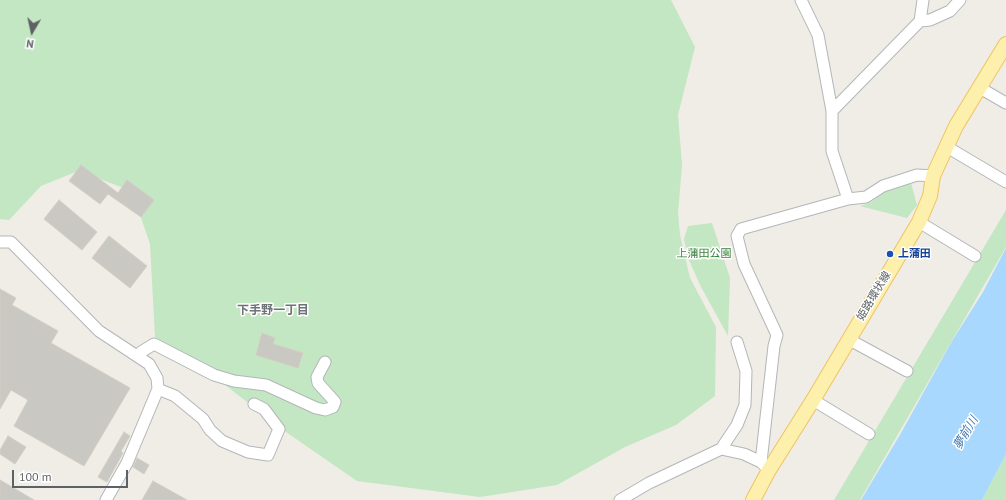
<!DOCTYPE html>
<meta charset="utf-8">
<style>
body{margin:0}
#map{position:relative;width:1006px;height:500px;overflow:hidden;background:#efede5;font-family:"PT Sans",sans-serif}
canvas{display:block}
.north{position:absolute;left:12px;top:12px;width:40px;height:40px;-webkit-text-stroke:3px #fff;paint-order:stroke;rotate:189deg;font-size:11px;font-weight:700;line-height:16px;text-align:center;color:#5d6165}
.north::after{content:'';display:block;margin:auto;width:14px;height:18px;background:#5d6165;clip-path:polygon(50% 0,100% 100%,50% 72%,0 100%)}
.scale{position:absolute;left:12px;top:470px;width:116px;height:18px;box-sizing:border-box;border:2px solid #5d6165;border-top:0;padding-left:5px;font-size:12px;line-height:14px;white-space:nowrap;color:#5d6165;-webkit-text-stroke:3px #fff;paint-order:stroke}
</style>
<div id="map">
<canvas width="1006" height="500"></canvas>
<div class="north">N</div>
<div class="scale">100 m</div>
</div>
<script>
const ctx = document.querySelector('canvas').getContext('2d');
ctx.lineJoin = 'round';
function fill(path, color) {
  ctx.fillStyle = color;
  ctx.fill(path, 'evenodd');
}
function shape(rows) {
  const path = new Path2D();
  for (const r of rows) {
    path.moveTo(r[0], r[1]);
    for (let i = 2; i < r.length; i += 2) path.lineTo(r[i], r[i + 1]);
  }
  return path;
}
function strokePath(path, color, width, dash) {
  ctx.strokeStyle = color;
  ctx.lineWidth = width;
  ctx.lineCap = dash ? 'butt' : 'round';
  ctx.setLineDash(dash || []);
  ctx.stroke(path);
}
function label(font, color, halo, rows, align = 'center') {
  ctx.font = font + ' "PT Sans","Noto Sans JP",sans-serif';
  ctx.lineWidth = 3;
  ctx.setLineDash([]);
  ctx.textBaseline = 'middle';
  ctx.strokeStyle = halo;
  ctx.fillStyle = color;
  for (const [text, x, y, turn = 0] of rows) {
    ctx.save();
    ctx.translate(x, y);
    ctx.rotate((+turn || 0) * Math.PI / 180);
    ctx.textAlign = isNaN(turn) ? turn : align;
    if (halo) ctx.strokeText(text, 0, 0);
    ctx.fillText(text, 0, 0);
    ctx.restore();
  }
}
fill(shape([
 [0,0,671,0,695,47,678,115,682,165,678,213,680,235,690,278,716,327,715,396,676,425,625,447,557,485,480,497,357,481,283,430,220,381,200,362,155,337,150,244,132,191,78,171,41,186,9,220,0,219],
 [911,183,917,205,907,218,860,206,870,203,885,192],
 [1006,210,1006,247,860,500,834,500],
 [712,223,730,278,728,336,701,287,688,258,684,239,688,226],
 [1006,454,1006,500,982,500]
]), '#c3e6c3');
fill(shape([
 [1006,248,1006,454,982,500,861,500,901,433,952,341,983,292]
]), '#a8d8fd');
const building = shape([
 [81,165,118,193,127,180,154,200,141,217,108,194,100,204,69,181,81,165],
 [59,200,97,232,82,250,44,219,59,200],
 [109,236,147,266,130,288,92,258,109,236],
 [0,289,16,298,12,305,58,331,51,343,130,388,84,466,14,426,28,400,11,390,0,409,0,289],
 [262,333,275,338,273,344,303,353,298,368,256,355,262,333],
 [124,432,130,436,121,451,123,453,107,482,98,477,124,432],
 [8,436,26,447,15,464,0,454,0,450,8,436],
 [137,458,149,465,144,474,133,467,137,458],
 [0,480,34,500,0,500,0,480],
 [153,481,187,500,142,500,153,481]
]);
fill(building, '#cac8c2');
strokePath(building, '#d4cec4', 1);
const minor = shape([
 [801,0,818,35,832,111,832,151,848,199],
 [920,21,923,0],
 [980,88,1006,103],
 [832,111,920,21,930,20,950,11,960,0],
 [947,147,1006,182],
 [919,222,975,256],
 [0,242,11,242,99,331,149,364,157,378,158,389,127,463,106,500],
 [848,339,907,371],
 [138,356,141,352,154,344,214,375,234,381,266,385,316,408,325,410,333,407,335,402,318,383,317,377,325,362],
 [158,389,175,396,203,419,210,430,222,441,248,452,268,455,279,429,264,409,254,404],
 [813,400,869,434],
 [721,449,737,425,745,405,746,371,737,342],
 [761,462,774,346,777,335,744,264,737,236,741,229,848,199,866,197,883,186,917,175,933,176],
 [620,500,649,483,721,449,744,454,761,462,765,466]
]);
const major = shape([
 [753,500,769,470,813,400,919,222,930,196,933,176,956,126,1006,44]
]);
strokePath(minor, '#b3b6ba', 13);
strokePath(major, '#eec460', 16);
strokePath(minor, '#fff', 11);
strokePath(major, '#fdefac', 14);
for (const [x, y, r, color] of [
 [890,254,4,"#1a4fb4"]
]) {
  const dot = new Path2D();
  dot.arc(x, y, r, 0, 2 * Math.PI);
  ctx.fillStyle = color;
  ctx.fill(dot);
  strokePath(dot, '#fff', 1.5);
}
label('11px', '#37823a', '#fff', [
 ["上蒲田公園",704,254]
]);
label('bold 11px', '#164399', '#fff', [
 ["上蒲田",898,254]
], 'left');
label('11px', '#5d6165', '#fff', [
 ["姫路環状線",874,296,-59]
]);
label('bold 12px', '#6e7377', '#fff', [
 ["下手野一丁目",273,311]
]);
label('italic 12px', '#4479af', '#fff', [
 ["夢前川",966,433,-59]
]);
</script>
